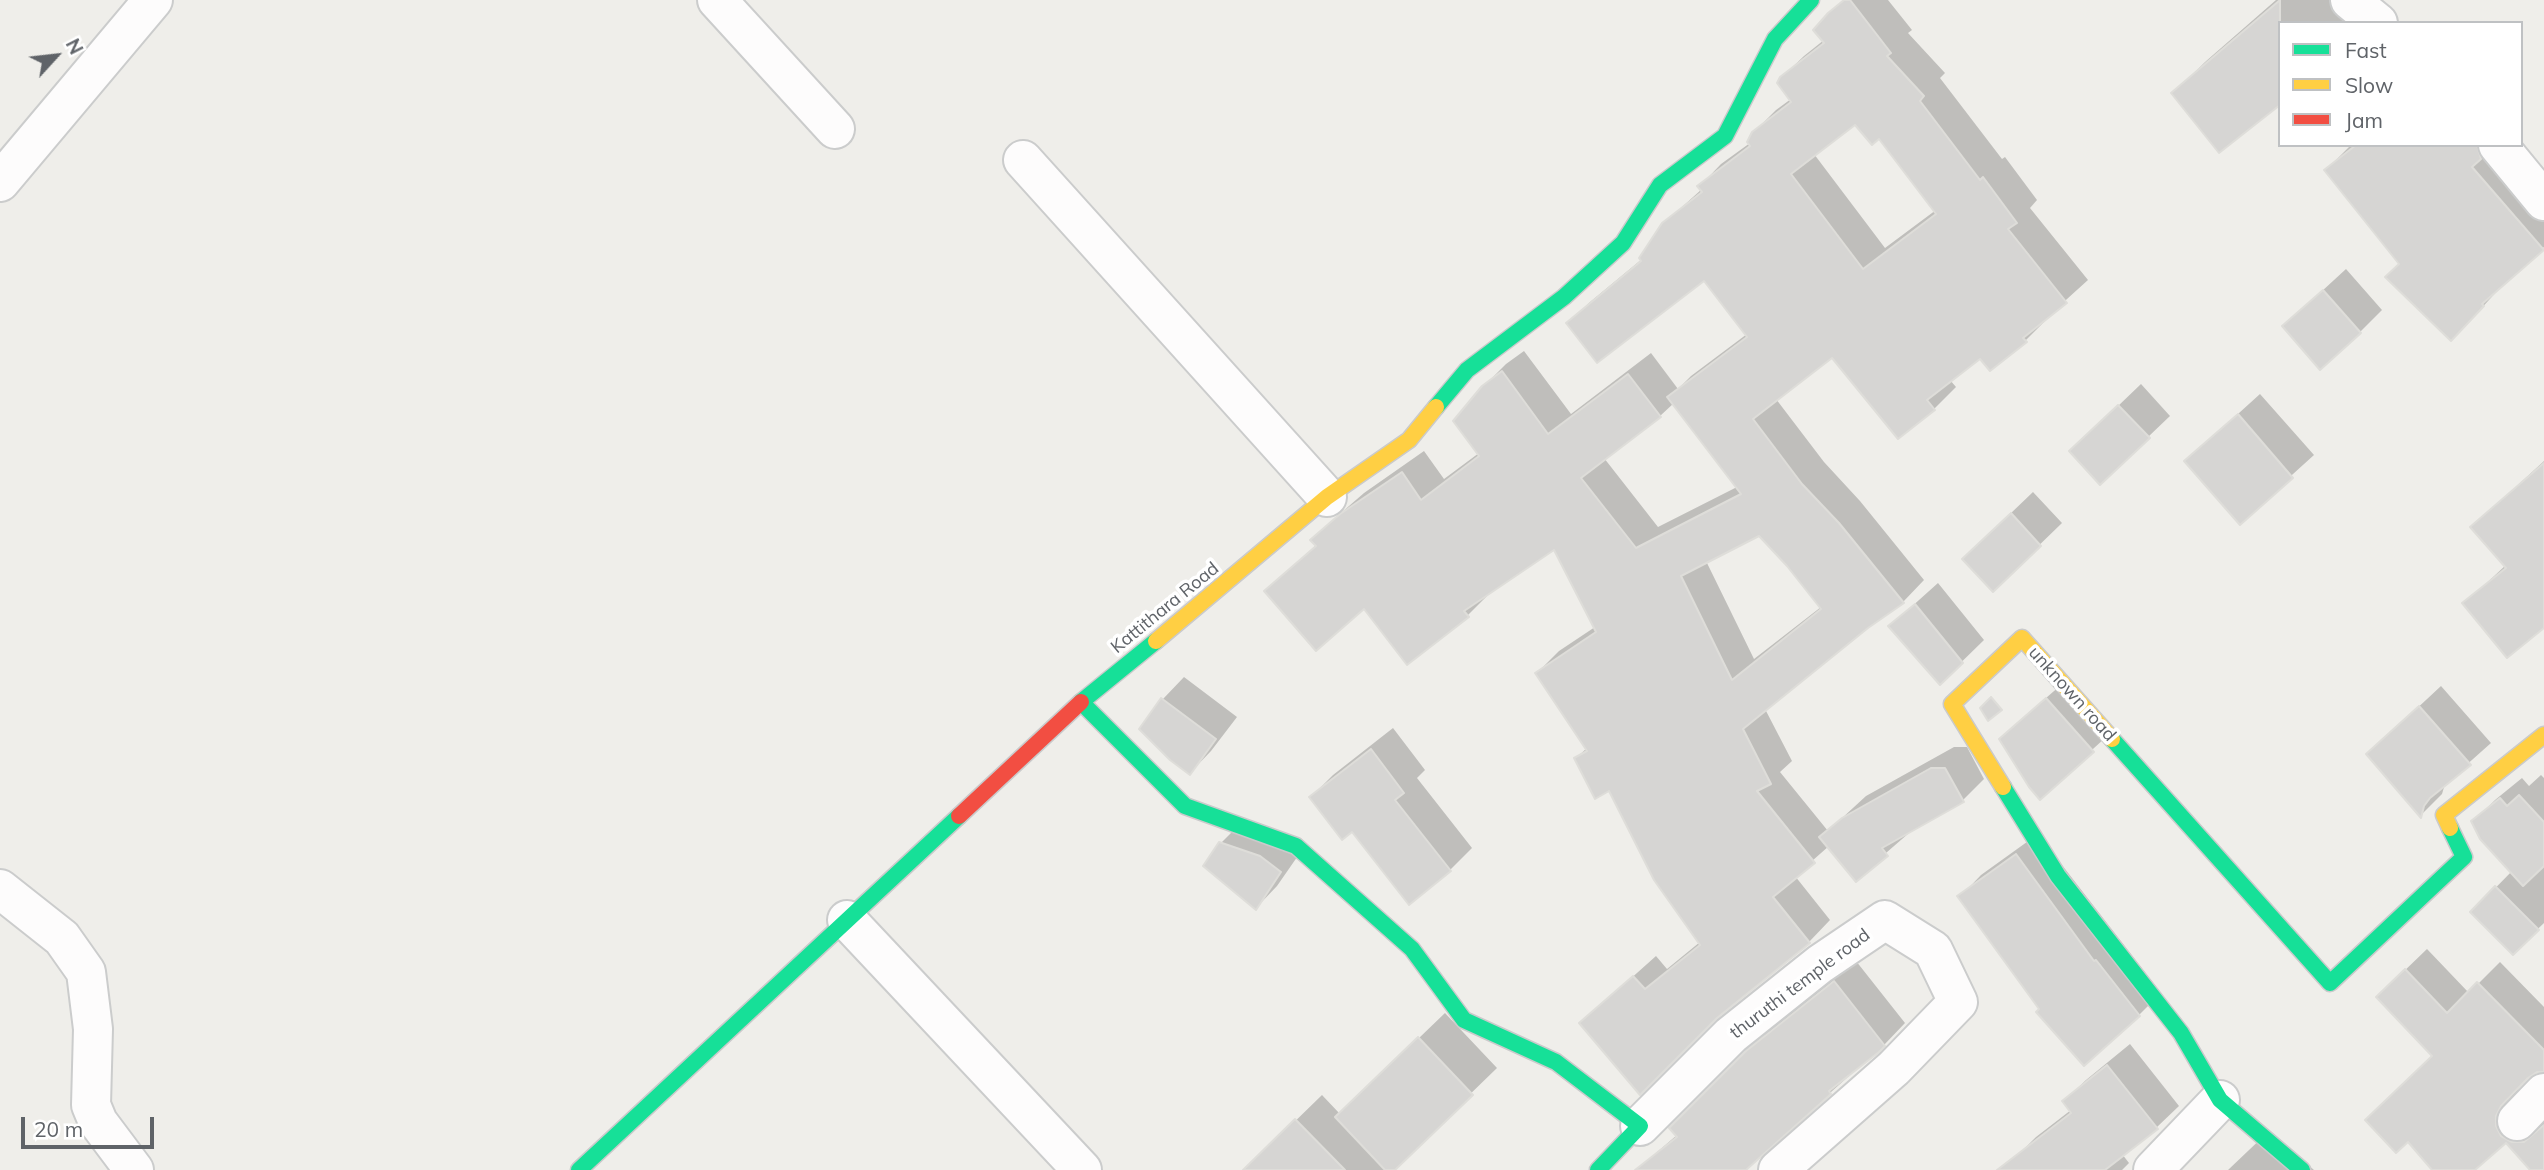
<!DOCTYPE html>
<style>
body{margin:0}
#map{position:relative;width:2544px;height:1170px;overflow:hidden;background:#efeeea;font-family:Mulish,sans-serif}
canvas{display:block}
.legend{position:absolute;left:2278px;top:21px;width:245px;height:126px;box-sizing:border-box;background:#fff;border:2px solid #bfc1c3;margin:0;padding:9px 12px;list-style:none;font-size:21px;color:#5f6368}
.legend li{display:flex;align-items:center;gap:14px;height:35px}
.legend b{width:35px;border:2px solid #bfc1c3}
.north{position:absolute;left:21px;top:21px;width:70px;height:70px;-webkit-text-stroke:5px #fff;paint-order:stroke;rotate:63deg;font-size:19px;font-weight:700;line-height:28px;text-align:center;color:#5f6368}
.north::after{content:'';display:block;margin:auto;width:24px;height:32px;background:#5f6368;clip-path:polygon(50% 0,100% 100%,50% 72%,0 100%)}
.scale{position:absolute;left:21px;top:1117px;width:133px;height:32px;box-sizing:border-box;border:4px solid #5f6368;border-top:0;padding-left:9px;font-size:21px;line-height:24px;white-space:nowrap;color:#5f6368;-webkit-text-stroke:5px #fff;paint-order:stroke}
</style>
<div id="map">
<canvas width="2544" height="1170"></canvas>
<ul class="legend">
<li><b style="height:9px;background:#16e098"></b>Fast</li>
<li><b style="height:9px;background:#ffcf43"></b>Slow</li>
<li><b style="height:9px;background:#f24e42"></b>Jam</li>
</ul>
<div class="north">N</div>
<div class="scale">20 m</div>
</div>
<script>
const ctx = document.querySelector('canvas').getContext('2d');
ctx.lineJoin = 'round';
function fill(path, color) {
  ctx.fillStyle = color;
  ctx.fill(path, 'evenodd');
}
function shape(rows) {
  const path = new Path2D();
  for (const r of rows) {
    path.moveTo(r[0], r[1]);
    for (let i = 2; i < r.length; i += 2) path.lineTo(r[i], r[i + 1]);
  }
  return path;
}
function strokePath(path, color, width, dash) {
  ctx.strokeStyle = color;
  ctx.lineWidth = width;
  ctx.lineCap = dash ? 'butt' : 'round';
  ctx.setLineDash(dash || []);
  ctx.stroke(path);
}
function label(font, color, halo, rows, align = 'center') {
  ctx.font = font + ' Mulish,sans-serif';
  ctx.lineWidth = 7;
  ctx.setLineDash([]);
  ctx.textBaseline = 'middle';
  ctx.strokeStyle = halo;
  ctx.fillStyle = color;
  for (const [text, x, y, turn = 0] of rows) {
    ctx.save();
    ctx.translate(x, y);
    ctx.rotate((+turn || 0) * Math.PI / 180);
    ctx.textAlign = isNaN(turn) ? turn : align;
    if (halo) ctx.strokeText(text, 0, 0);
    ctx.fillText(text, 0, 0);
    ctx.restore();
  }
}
fill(shape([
 [1844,0,1888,0,1912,30,1908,33,1945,73,1940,78,2002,159,2005,157,2037,200,2030,208,2088,280,2046,318,2047,319,2025,341,1980,356,1950,380,1956,387,1934,409,1898,437,1833,355,1776,399,1824,462,1860,501,1924,580,1903,602,1867,627,1765,709,1792,761,1780,772,1828,831,1866,796,1954,747,1967,747,1984,779,1963,800,1909,833,1856,879,1829,846,1795,876,1830,920,1809,942,1581,1023,1656,956,1667,969,1700,942,1610,789,1576,758,1587,748,1537,673,1559,651,1595,627,1554,547,1488,593,1489,594,1467,616,1365,606,1266,591,1316,545,1313,540,1334,519,1364,493,1424,451,1444,479,1479,453,1483,387,1506,364,1524,351,1571,414,1651,353,1678,389,1691,376,1747,334,1705,279,1568,323,1590,302,1642,259,1663,224,1702,189,1700,186,1721,164,1750,143,1753,133,1776,110,1791,99,1781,78,1804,56,1824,40,1829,14],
 [1855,123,1879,136,1936,210,1885,248,1814,154],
 [1674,403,1737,487,1658,527,1604,458,1660,416],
 [1759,534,1788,565,1821,607,1754,659,1707,563],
 [2276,0,2352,0,2371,23,2280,23,2174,93,2205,62],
 [2351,145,2503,145,2544,192,2544,247,2509,278,2478,312,2401,264,2326,170],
 [2346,269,2382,310,2360,332,2284,326],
 [2141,384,2170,416,2148,437,2093,430],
 [2260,394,2314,455,2240,522,2186,461],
 [2544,461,2544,626,2465,603,2506,565,2472,527],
 [2033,492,2062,523,1993,590,1986,537],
 [1938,583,1984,640,1940,683,1890,626],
 [1184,677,1237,717,1211,751,1190,773,1141,729,1163,699],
 [2069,678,2115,729,2040,797,2023,718],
 [2441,686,2491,743,2445,784,2442,794,2421,815,2368,754],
 [1393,728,1425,770,1417,778,1472,848,1450,870,1409,903,1353,830,1311,797,1333,775],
 [2541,775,2544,778,2544,923,2513,953,2472,912,2512,871,2473,822,2495,800,2522,778,2529,786],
 [1243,821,1302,850,1277,886,1256,908,1221,843],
 [2038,834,2161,993,2139,1015,2042,1009,1960,897,1981,875],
 [2427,949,2469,993,2500,962,2544,1007,2544,1070,2538,1070,2522,1082,2517,1092,2517,1106,2533,1121,2544,1121,2544,1170,2532,1170,2506,1141,2472,1170,2434,1170,2434,1056,2399,976],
 [1856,961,1905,1023,1884,1045,1743,1170,1636,1170,1677,1135,1671,1128,1770,1030],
 [1445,1013,1497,1068,1392,1170,1245,1170,1322,1095,1340,1114],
 [2130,1044,2179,1106,2157,1127,2122,1154,2129,1163,2122,1170,2018,1170,2014,1159,2036,1137,2071,1110,2064,1101,2086,1080],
 [2269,1131,2314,1170,2228,1170]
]), '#0003');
const building = shape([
 [1844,0,1850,0,1891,53,1887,56,1924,96,1920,101,1980,180,1983,177,2017,223,2008,229,2067,303,2023,338,2027,342,1990,371,1980,359,1927,400,1935,410,1898,439,1832,358,1753,419,1802,484,1839,523,1904,603,1868,628,1743,729,1771,784,1757,791,1815,863,1773,897,1810,943,1717,1018,1640,1095,1579,1023,1633,976,1645,989,1700,945,1654,880,1609,791,1595,799,1574,758,1587,751,1535,673,1596,632,1554,550,1464,611,1469,617,1407,665,1364,609,1316,651,1264,591,1316,546,1310,540,1340,514,1402,472,1421,500,1479,456,1453,421,1482,386,1502,371,1548,434,1628,374,1661,417,1581,478,1636,548,1741,494,1667,397,1747,337,1704,281,1597,363,1566,323,1641,261,1639,258,1662,223,1702,192,1697,186,1750,146,1747,142,1752,132,1791,102,1777,83,1780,77,1824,43,1813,30,1828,13,1844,0],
 [1855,125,1872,145,1879,139,1936,214,1863,269,1791,174,1855,125],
 [1759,536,1787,566,1821,609,1732,680,1681,576,1759,536],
 [2280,0,2280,105,2219,153,2171,93,2280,0],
 [2356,145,2477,145,2481,159,2472,167,2544,250,2482,304,2484,306,2451,341,2385,277,2399,264,2324,170,2356,145],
 [2323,290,2361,333,2320,370,2282,326,2323,290],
 [2118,405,2150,438,2100,485,2069,451,2118,405],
 [2238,414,2293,478,2240,525,2184,461,2238,414],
 [2544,463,2544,628,2507,658,2462,603,2506,568,2470,527,2544,463],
 [2011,513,2041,546,1993,592,1962,559,2011,513],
 [1915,604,1963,663,1940,685,1888,626,1915,604],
 [1991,697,2002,710,1988,721,1980,708,1991,697],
 [1161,698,1216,739,1190,775,1170,760,1139,729,1161,698],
 [2046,698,2094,752,2040,800,2029,787,1999,739,2046,698],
 [2419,706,2471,765,2430,798,2424,806,2421,818,2366,754,2419,706],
 [1371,749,1404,793,1395,800,1451,871,1409,905,1352,832,1342,840,1309,797,1371,749],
 [1931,768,1945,768,1964,802,1882,848,1888,856,1856,882,1819,837,1842,818,1931,768],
 [2519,795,2544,822,2544,866,2523,886,2480,839,2471,821,2500,798,2507,806,2519,795],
 [1219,842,1260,856,1281,872,1256,910,1203,866,1219,842],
 [2016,854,2094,961,2096,960,2140,1016,2084,1066,2036,1012,2039,1009,1957,896,2016,854],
 [2495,886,2539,930,2513,955,2470,912,2495,886],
 [2405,969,2447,1013,2477,982,2544,1050,2544,1072,2537,1072,2528,1078,2501,1106,2496,1116,2496,1126,2501,1136,2512,1142,2524,1142,2544,1125,2544,1170,2530,1170,2506,1143,2475,1170,2432,1170,2408,1142,2396,1153,2365,1120,2432,1056,2376,997,2405,969],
 [1834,981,1885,1046,1879,1052,1829,1091,1831,1094,1746,1170,1635,1170,1677,1137,1669,1128,1746,1051,1834,981],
 [1418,1037,1473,1095,1395,1170,1385,1170,1335,1117,1418,1037],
 [2107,1065,2158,1129,2105,1170,1997,1170,2071,1113,2062,1101,2107,1065],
 [1295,1119,1345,1170,1243,1170,1295,1119]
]);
fill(building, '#d6d5d3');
strokePath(building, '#deddd9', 2);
const street = shape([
 [717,0,835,129],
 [2350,0,2378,23],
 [2498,145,2544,201],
 [1023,160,1327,497],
 [0,182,153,0],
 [0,889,62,938,86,972,93,1029,91,1105,98,1122,134,1170],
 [847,920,1082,1170],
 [2517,1121,2544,1093],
 [1640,1126,1731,1035,1820,964,1885,920,1933,950,1958,1002,1894,1068,1778,1170],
 [2153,1170,2220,1100]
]);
const fast = shape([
 [1436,407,1467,370,1564,297,1623,243,1660,185,1725,136,1775,39,1811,0],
 [1156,641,1081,702,1185,806,1296,846,1412,949,1464,1020,1556,1062,1640,1126,1598,1170],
 [2112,739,2330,983,2464,857,2450,828],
 [2003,787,2058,876,2181,1033,2220,1100,2302,1170],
 [579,1170,959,816]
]);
const slow = shape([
 [1156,641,1327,497,1409,440,1436,407],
 [2003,787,1952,704,2022,638,2112,739],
 [2450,828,2444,815,2544,735]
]);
const jam = shape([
 [959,816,1081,702]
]);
strokePath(street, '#cbcccc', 42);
strokePath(fast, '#cacacb', 19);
strokePath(slow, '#cacacb', 19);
strokePath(jam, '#cacacb', 19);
strokePath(street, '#fdfcfc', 38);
strokePath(fast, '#16e098', 16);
strokePath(slow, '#ffcf43', 16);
strokePath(jam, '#f24e42', 16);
label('18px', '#5f6368', '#fff', [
 ["Kattithara Road",1165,608,-39],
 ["unknown road",2072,694,48],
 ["thuruthi temple road",1800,984,-37]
]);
</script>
